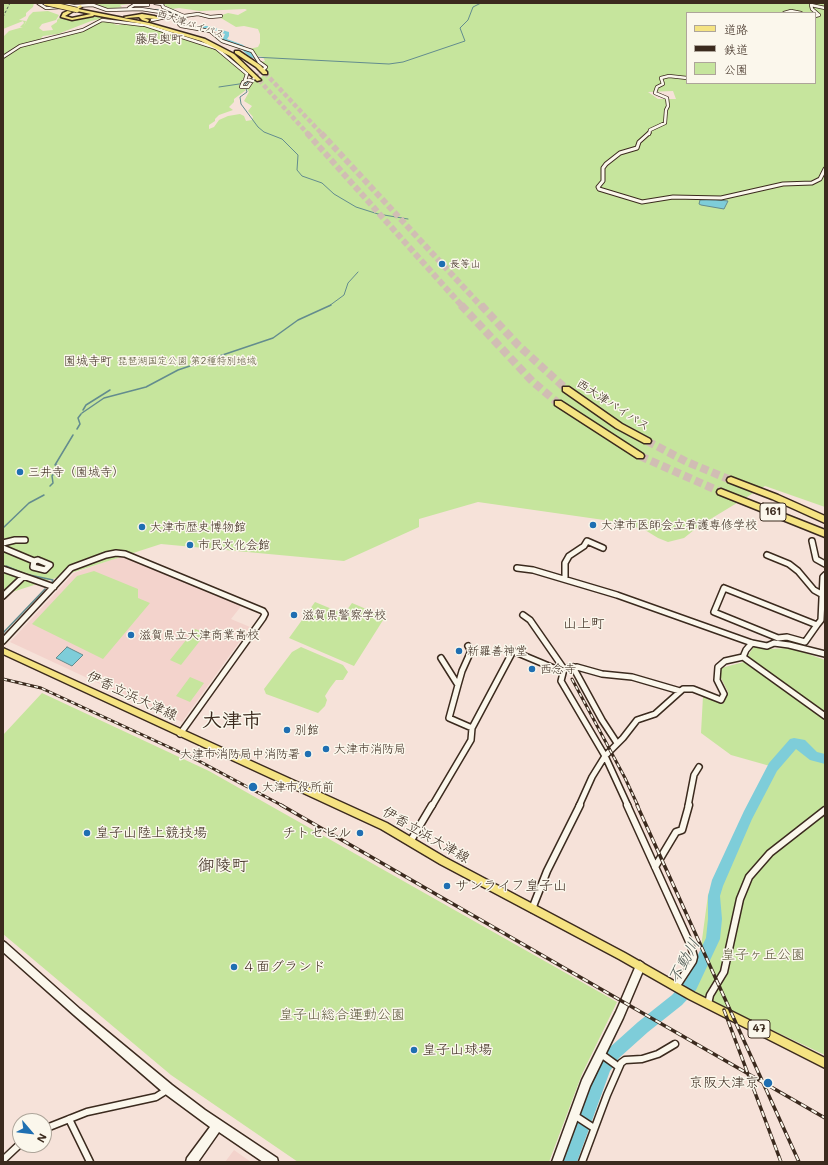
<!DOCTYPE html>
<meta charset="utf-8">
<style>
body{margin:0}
#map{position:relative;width:828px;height:1165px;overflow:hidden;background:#f6e2d9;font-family:Mali,"Klee One",sans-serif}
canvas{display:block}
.frame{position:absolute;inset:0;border:4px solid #3b2a1e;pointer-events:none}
.legend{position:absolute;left:686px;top:12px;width:130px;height:72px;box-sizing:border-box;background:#fbf7ec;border:1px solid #aea59a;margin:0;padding:5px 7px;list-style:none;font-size:12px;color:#3b2a1e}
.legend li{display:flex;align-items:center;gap:8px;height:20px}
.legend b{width:20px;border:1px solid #aea59a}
.north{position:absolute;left:12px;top:1113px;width:40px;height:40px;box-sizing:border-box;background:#fbf7ec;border:1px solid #aea59a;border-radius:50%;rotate:118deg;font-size:11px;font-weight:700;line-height:16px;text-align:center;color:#3b2a1e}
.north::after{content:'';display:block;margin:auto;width:14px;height:18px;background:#1f6fb2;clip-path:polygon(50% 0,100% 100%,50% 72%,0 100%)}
</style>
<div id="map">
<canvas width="828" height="1165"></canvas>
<div class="frame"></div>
<ul class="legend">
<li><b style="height:5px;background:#f5e382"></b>道路</li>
<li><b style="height:5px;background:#3b2a1e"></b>鉄道</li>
<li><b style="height:11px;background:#c6e59d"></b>公園</li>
</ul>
<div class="north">N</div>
</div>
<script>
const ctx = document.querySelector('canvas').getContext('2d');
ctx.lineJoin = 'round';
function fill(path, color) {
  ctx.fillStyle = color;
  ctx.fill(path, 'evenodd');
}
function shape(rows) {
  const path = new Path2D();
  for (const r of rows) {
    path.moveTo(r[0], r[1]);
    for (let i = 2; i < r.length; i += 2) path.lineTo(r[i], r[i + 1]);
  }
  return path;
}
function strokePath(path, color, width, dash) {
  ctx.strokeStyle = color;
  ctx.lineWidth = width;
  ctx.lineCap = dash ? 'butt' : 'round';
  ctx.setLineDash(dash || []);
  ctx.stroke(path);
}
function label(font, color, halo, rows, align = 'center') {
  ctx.font = font + ' Mali,"Klee One",sans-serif';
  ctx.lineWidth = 3;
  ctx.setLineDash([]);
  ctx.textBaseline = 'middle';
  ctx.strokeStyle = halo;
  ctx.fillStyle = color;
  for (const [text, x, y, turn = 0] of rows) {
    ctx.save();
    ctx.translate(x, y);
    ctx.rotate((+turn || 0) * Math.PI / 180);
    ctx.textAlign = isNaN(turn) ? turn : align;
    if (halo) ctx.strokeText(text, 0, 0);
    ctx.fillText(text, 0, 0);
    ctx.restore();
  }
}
fill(shape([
 [122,556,242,605,231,619,250,627,182,722,10,642,74,573],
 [234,1150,251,1162,225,1162]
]), '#f3d3cc');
fill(shape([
 [3,3,34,3,33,7,26,13,26,16,19,20,26,21,24,26,29,16,33,12,48,11,59,15,56,20,42,24,39,28,43,31,53,30,51,26,57,22,57,20,60,17,71,21,91,16,105,18,91,21,58,34,43,36,41,38,43,40,66,33,80,30,99,21,113,20,114,24,117,25,133,23,146,26,215,48,246,74,239,86,246,90,234,99,234,102,229,107,233,110,219,115,215,119,215,121,209,125,209,129,214,127,219,120,228,116,240,114,244,116,246,121,252,120,253,117,248,111,252,106,244,101,249,92,246,88,251,82,259,79,266,73,264,70,267,66,261,62,265,61,263,57,250,54,251,51,249,49,258,47,260,43,260,34,258,29,244,26,236,27,221,18,222,15,228,13,238,15,247,10,245,9,200,11,179,8,172,9,160,3,825,3,825,507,765,486,699,526,684,538,668,542,658,538,645,530,618,522,478,502,419,519,419,527,344,561,161,544,3,595,3,37,9,31,23,27,20,27,24,23,23,21,3,29],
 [687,13,815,13,815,83,687,83],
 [673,91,676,99,658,99,648,92],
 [61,3,139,3,120,5,122,7,108,9,97,5,72,5],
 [94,571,138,589,138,598,150,603,103,659,32,624,77,576],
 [315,602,344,614,352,603,385,617,354,666,289,638],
 [195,629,206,633,181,665,170,660],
 [754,646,769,649,791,648,825,660,825,1055,683,988,699,962,708,895,770,766,731,755,701,733,703,696,723,704,728,692,721,678,721,668,744,662],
 [301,647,343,665,348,672,343,680,336,680,330,688,325,696,327,700,325,706,318,713,266,694,264,689,292,652],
 [190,677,204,683,190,702,176,696],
 [42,693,209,771,617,1002,582,1074,549,1162,298,1162,171,1075,3,934,3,735]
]), '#c6e59d');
const water = shape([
 [713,199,719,200,728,201,724,209,701,205,699,204,700,200,713,199],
 [67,647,83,655,72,666,56,658,67,647]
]);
fill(water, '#7ecdd9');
strokePath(water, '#638c8e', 1);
strokePath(shape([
 [253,57,389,64,403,62,465,41,460,28,468,20,473,7,481,3],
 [253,57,259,63],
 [250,80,245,85,247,92,240,97,241,104,258,127,264,132,282,139,298,155,297,170,302,176,322,183,334,194,356,207,378,214,408,219],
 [219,87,246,83],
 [329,306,344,295,348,283,358,272]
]), '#638c8e', 1);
strokePath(shape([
 [83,410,86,405,110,390],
 [82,413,104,398,146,387,178,370,273,338,298,320,331,305],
 [77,429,80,424,78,418,81,414],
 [57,465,55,465,73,435],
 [50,486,53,483,52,476,59,467],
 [3,528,29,503,44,495],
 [6,566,25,574,53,580,52,582],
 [3,633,45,589]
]), '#638c8e', 1.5);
fill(shape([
 [143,8,164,10,180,15,184,21,190,26,208,26,229,32,229,36,227,39,243,45,256,57,251,58,239,47,222,40,225,34,208,28,187,28,180,23,177,17,163,12,141,10,143,8],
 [794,738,805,740,817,752,825,754,825,764,810,760,796,749,777,771,752,819,723,886,720,896,722,919,720,939,696,990,682,1005,648,1032,619,1058,610,1071,577,1162,561,1162,599,1062,609,1048,638,1022,672,995,686,980,706,938,708,919,708,896,712,880,744,811,769,763,790,739,794,738]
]), '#7ecdd9');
strokePath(shape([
 [3,17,10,3]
]), '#4f5b56', 1, [2.5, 2]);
strokePath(shape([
 [254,78,264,69]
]), '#d1bdb4', 2.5, [2.5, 1]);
strokePath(shape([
 [265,73,322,134],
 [259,80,308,134]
]), '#d1bdb4', 4.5, [4.5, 2.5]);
strokePath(shape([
 [307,133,462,306],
 [321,133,481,306]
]), '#d1bdb4', 6, [6, 3]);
strokePath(shape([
 [461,305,532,381,558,403],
 [481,305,518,345,566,389],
 [647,441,687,462,731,480],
 [640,456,721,492]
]), '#d1bdb4', 8, [8, 4]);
const streetFar3 = shape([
 [38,3,46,8,61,7],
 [56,3,74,6,93,5,107,10,141,9,167,13,180,19,179,24,181,26,210,31,222,41,252,51,259,62,266,67,264,69],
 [155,3,162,4,163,7,184,16],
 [129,8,134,5,148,5],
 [784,13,791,11,801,13],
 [815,16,819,15,812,9,811,5,825,8],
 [177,17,198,14,210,17,221,16],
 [152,20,174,15],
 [142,24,216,48,247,74,245,80],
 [3,57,20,46,83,30,102,20,143,25],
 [247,80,243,82,241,87,248,87,254,78],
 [649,134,650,130,665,123,666,110,668,106,667,98,655,93,657,87,663,84,661,78,669,76,687,78]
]);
const streetFar2 = shape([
 [649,133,639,142,637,148,620,153,606,164,603,168,603,181,598,187,599,189,642,202,673,197,721,198,783,184,812,183,820,179,825,169]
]);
const streetFar1 = shape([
 [812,541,816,559,825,564],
 [3,543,15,540,25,540],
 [3,548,34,561],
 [767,555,789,564,798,571,814,590,823,595],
 [38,560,50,565,45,570,33,567,34,561,38,560],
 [517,568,533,570,617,595,752,643,767,646,774,643,789,645,825,654],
 [3,569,54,587],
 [565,579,565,563,569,556,584,546,587,541,603,548],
 [724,588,817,625,805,642,787,637,778,638,714,612,724,588],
 [3,596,23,577],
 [523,615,530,620,564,669,561,681,605,756,628,806],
 [817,625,821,620,823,577,825,575],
 [3,641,71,568,106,555,116,553,125,554,263,611,265,614,263,618,180,734],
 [743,657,825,716],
 [743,657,746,650,752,643],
 [441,658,458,685,449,718,472,728],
 [573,667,602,720,617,743],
 [458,685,462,671,471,651,468,646],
 [432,806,471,740,472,728,513,651,556,669,577,667,602,674,632,677,680,691],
 [579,806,592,777,605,756,623,738,637,720,655,714,683,689,693,689,721,700,724,694,717,680,718,667,725,661,743,657],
 [688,806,694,775,699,767]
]);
const street = shape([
 [627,805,691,946,694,957,693,961,676,987],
 [410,842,432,805],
 [655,867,676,832,682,830,689,805],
 [532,909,547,871,580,805],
 [708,1004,710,995,724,972,740,899,749,877,770,853,825,810],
 [601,1054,619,1067],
 [574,1115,594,1128],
 [69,1119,90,1162],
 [44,1129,87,1112,156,1097,167,1090],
 [3,1160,20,1144],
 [582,1162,607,1095,621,1063,625,1060,642,1059,658,1054,675,1044]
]);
const secondary = shape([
 [3,941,6,943,80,1009,172,1085,205,1110,277,1158,278,1162,263,1162,219,1132,198,1162,186,1162,187,1158,210,1127,164,1093,74,1015,3,952,3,941],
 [640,961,643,963,645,966,623,1018,590,1086,562,1162,552,1162,582,1080,616,1012,637,963,640,961]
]);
const primary = shape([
 [3,648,387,823,446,858,625,953,695,993,825,1058,825,1068,689,999,619,959,440,864,381,829,3,654,3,648]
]);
const highway = shape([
 [81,5,82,7,78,9,149,23,205,39,234,54,261,80,257,81,230,56,201,41,148,25,94,15,93,16,72,20,61,17,63,13,81,5],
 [75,10,77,11,91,14,72,18,65,16,75,10],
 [142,14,154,16,160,18,158,19,144,18,149,20,148,22,142,20,139,17,126,18,124,17,142,14],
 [235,51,239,51,260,65,267,72,267,74,263,74,256,67,235,53,235,51],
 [563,387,569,387,622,424,650,439,651,441,650,443,644,443,616,428,563,391,563,387],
 [555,401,561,401,643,454,644,456,643,458,637,458,555,405,555,401],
 [731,477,778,495,825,516,825,523,772,499,728,482,727,480,728,478,731,477],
 [721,489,825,530,825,537,718,494,717,492,718,490,721,489]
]);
strokePath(streetFar3, '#3b2a1e', 4);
strokePath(streetFar2, '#3b2a1e', 5);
strokePath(streetFar1, '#3b2a1e', 8);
strokePath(street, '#3b2a1e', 9);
strokePath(secondary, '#3b2a1e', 3);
strokePath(primary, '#3b2a1e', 3);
strokePath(highway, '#3b2a1e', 3);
strokePath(streetFar3, '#fbf7ec', 2.5);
strokePath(streetFar2, '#fbf7ec', 3);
strokePath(streetFar1, '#fbf7ec', 5);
strokePath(street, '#fbf7ec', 6);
fill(secondary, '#fbf7ec');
fill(primary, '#f5e382');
fill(highway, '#f5e382');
const railFar1 = shape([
 [3,679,41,688,199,761,283,806],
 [572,679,625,778,638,806]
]);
const rail = shape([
 [281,805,825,1118],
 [637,805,799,1162],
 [724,1010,781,1162]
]);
strokePath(railFar1, '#3b2a1e', 3);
strokePath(rail, '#3b2a1e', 3.5);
strokePath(railFar1, '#fbf7ec', 1.5, [4]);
strokePath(rail, '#fbf7ec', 2, [6]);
const streetBridge = shape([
 [249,80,253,81]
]);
const highwayBridge = shape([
 [46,3,77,10]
]);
strokePath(streetBridge, '#3b2a1e', 4, []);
strokePath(highwayBridge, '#3b2a1e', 6, []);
strokePath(streetBridge, '#fbf7ec', 2.5);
strokePath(highwayBridge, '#f5e382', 4.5);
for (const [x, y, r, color] of [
 [442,264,4,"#1f6fb2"],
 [20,472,4,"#1f6fb2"],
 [593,525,4,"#1f6fb2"],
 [142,527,4,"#1f6fb2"],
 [190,545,4,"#1f6fb2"],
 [294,615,4,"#1f6fb2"],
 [131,635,4,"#1f6fb2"],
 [459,651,4,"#1f6fb2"],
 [532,669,4,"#1f6fb2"],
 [287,730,4,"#1f6fb2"],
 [326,749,4,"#1f6fb2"],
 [308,754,4,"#1f6fb2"],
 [253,787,5,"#1f6fb2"],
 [87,833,4,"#1f6fb2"],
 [360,833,4,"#1f6fb2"],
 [447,886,4,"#1f6fb2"],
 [234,967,4,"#1f6fb2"],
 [414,1050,4,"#1f6fb2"],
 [768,1083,5,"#1f6fb2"]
]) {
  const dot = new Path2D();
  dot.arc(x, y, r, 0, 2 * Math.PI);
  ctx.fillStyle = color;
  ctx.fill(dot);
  strokePath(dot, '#fbf7ec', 1.5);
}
label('10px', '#3b2a1e', '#fbf7ec', [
 ["西大津バイパス",191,24,18]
]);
label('10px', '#3b2a1e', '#fbf7ec', [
 ["長等山",450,264]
], 'left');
label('10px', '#5e593e', '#fbf7ec', [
 ["琵琶湖国定公園 第2種特別地域",187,361]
]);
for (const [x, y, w] of [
 [773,512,26],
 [759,1029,22]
]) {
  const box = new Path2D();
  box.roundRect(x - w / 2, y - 9, w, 18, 3);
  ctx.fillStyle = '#fbf7ec';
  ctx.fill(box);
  strokePath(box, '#3b2a1e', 1);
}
label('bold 11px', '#3b2a1e', null, [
 ["161",773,512],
 ["47",759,1029]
]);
label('12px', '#3b2a1e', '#fbf7ec', [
 ["藤尾奥町",159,39],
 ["園城寺町",88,361]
]);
label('12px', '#3b2a1e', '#fbf7ec', [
 ["西大津バイパス",613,405,33]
]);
label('12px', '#3b2a1e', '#fbf7ec', [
 ["三井寺（園城寺）",28,472],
 ["大津市医師会立看護専修学校",601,525],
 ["大津市歴史博物館",150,527],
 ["市民文化会館",198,545],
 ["滋賀県警察学校",302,615],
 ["滋賀県立大津商業高校",139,635],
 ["新羅善神堂",467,651],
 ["西念寺",540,669],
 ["別館",295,730],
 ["大津市消防局",334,749],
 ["大津市消防局中消防署",300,754,"right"],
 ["大津市役所前",262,787]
], 'left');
label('14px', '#3b2a1e', '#fbf7ec', [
 ["山上町",584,624]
]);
label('14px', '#3b2a1e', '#fbf7ec', [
 ["伊香立浜大津線",132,696,25],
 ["伊香立浜大津線",426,835,30]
]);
label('14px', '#3b2a1e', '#fbf7ec', [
 ["皇子山陸上競技場",95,833],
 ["チトセビル",352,833,"right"],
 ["サンライフ皇子山",455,886],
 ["４面グランド",242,967],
 ["皇子山球場",422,1050],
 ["京阪大津京",759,1083,"right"]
], 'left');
label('14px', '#5e593e', '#fbf7ec', [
 ["皇子ヶ丘公園",763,955],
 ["皇子山総合運動公園",342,1015]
]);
label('italic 16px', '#4f5b56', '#fbf7ec', [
 ["不動川",684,961,-61]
]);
label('17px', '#3b2a1e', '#fbf7ec', [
 ["御陵町",223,866]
]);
label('bold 20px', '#3b2a1e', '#fbf7ec', [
 ["大津市",232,721]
]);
</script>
